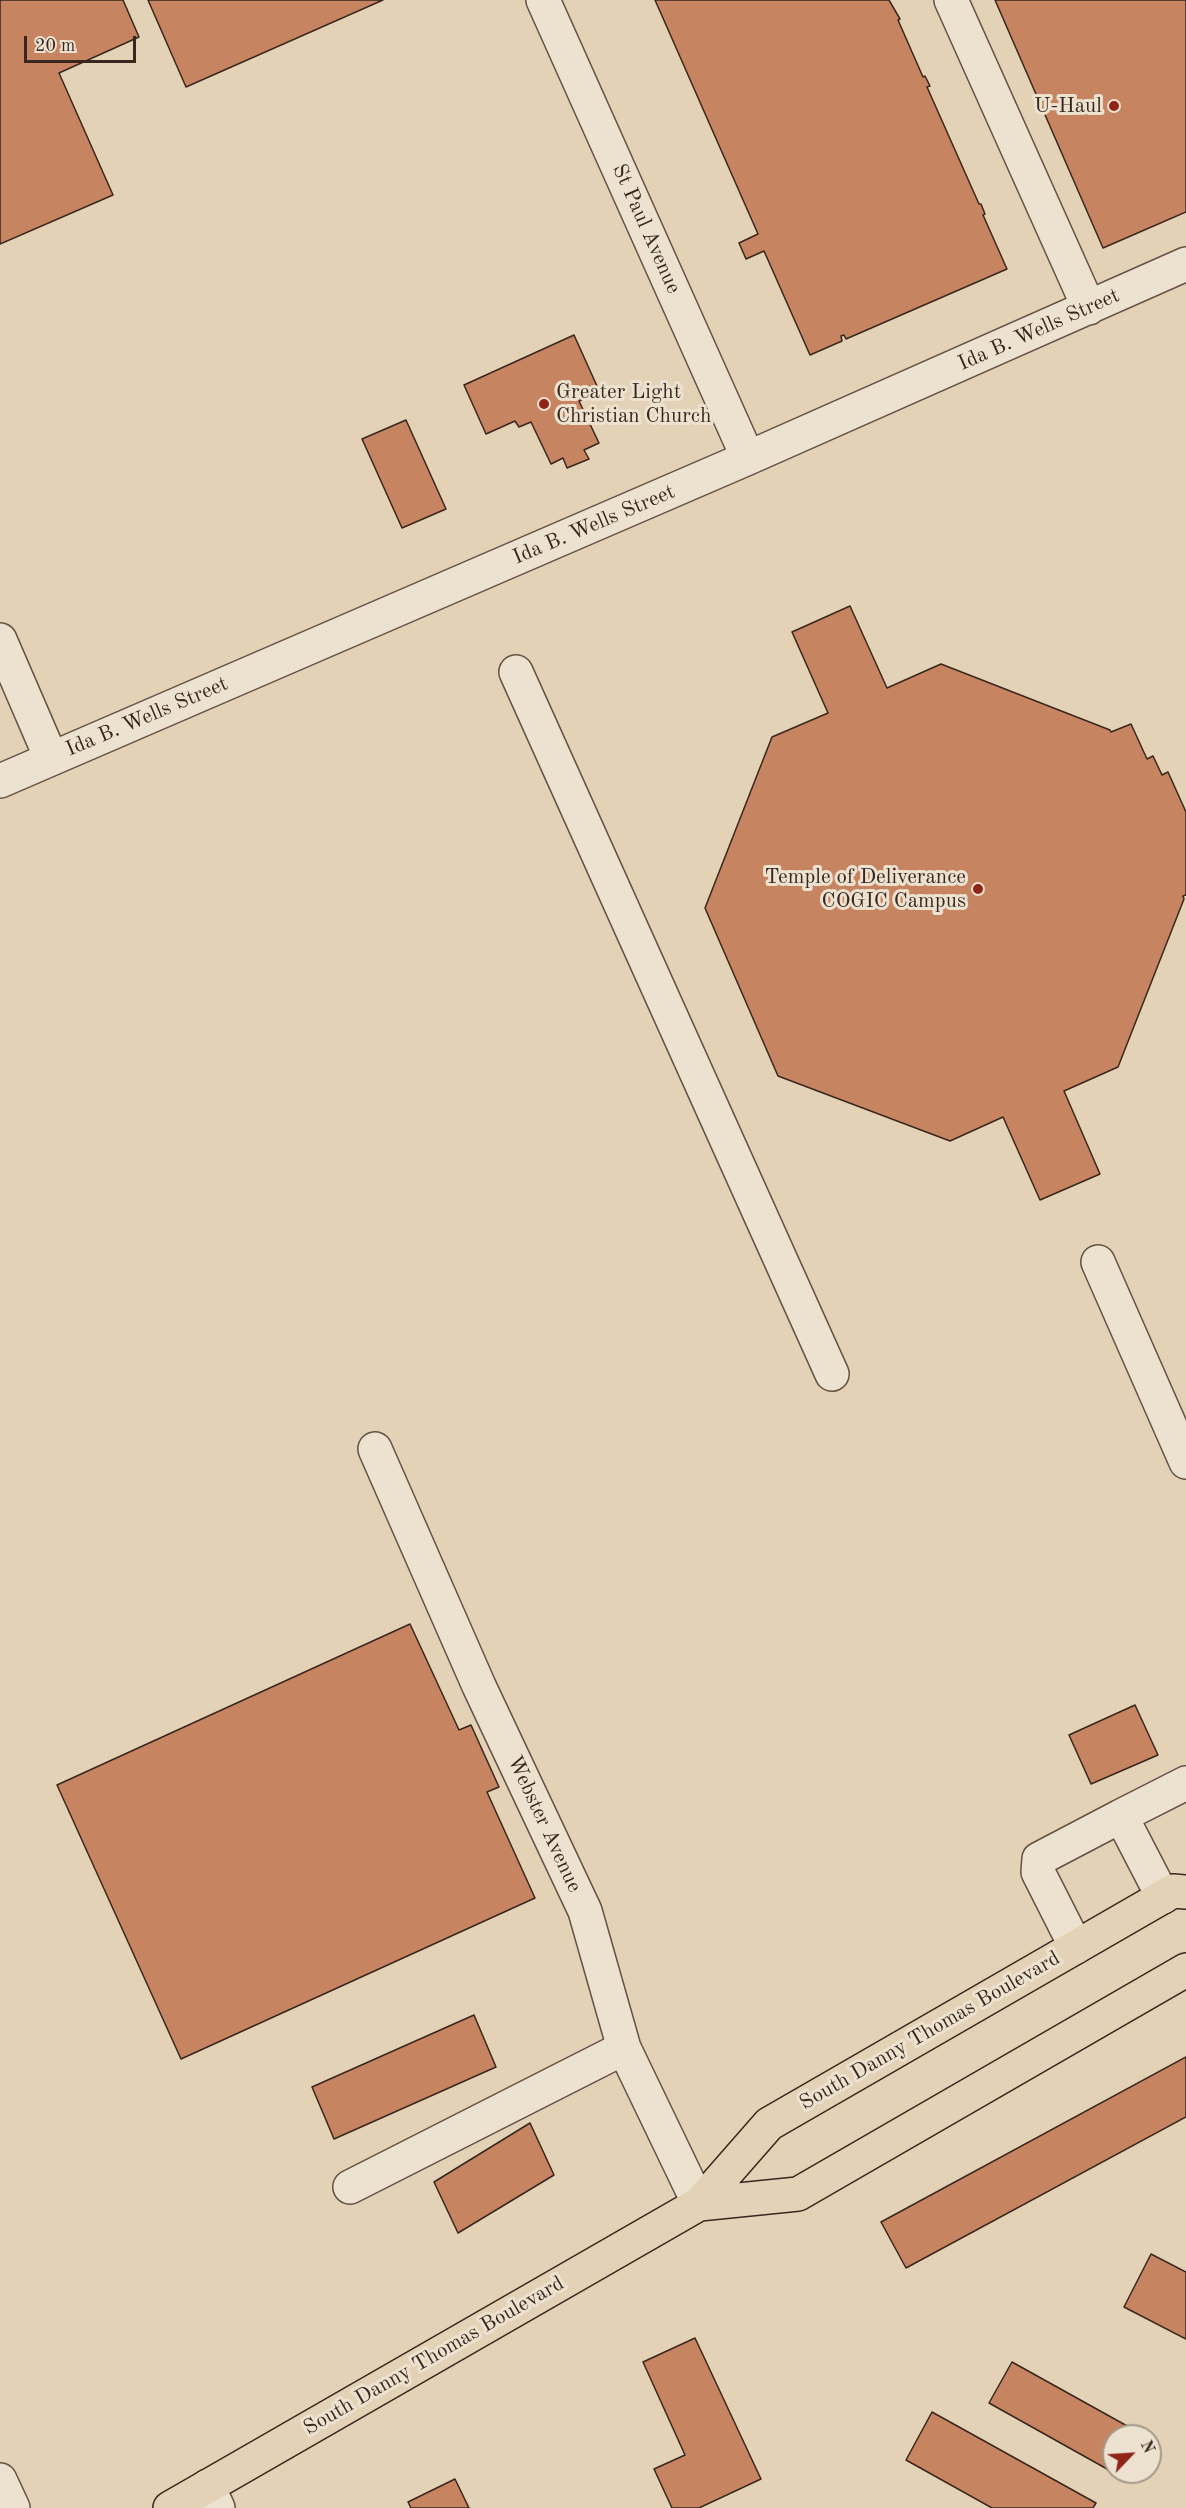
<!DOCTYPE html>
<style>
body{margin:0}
#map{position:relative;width:1186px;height:2508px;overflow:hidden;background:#e4d2b7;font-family:"Old Standard TT",serif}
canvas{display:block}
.north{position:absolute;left:1102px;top:2424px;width:60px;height:60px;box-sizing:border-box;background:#ede2d0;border:2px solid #a59789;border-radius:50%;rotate:65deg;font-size:16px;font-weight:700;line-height:24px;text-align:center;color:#39261e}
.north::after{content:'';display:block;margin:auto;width:21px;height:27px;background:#8f2418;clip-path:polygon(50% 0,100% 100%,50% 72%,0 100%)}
.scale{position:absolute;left:24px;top:36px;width:112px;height:27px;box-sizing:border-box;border:3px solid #39261e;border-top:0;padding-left:8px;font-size:18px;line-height:21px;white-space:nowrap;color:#39261e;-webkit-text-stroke:4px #ede2d0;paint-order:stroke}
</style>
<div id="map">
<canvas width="1186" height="2508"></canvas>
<div class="north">N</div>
<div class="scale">20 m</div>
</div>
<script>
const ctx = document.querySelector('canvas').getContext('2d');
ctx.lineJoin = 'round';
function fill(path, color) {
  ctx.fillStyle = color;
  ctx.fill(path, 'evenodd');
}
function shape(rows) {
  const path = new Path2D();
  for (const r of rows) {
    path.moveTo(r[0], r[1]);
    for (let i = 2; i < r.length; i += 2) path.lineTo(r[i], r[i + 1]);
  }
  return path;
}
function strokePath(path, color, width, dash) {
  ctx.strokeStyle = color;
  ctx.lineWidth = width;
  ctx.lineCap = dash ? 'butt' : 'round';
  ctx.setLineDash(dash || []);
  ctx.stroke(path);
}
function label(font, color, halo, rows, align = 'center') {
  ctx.font = font + ' "Old Standard TT",serif';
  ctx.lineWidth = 6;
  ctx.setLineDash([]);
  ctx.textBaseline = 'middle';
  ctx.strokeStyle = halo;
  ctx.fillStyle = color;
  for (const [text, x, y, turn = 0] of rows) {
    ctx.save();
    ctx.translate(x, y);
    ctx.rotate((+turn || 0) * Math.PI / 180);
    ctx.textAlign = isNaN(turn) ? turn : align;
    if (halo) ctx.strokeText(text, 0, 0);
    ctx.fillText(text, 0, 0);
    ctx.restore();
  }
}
const building = shape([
 [0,0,123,0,139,37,59,73,113,195,0,244,0,0],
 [148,0,383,0,186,87,148,0],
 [655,0,889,0,900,19,898,20,923,77,925,76,930,86,927,87,979,204,981,204,985,214,983,215,1007,269,846,339,844,335,841,336,842,341,810,355,764,251,746,259,739,243,758,234,655,0],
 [995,0,1186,0,1186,212,1103,248,995,0],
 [574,335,597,386,591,389,593,395,579,401,599,443,584,450,589,459,567,468,563,458,551,464,531,422,519,427,515,421,486,434,464,385,574,335],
 [406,420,446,509,402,528,362,439,406,420],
 [850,606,887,688,941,664,1110,730,1111,732,1131,724,1147,759,1153,756,1162,775,1168,772,1186,812,1186,895,1183,896,1184,899,1118,1067,1064,1091,1100,1174,1040,1200,1003,1117,950,1141,778,1076,705,908,772,737,828,713,792,632,850,606],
 [410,1624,459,1730,471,1725,499,1787,487,1792,535,1898,181,2059,57,1785,410,1624],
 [1135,1705,1158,1755,1091,1784,1069,1735,1135,1705],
 [474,2015,496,2067,334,2139,312,2087,474,2015],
 [1186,2057,1186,2117,906,2268,881,2222,1186,2057],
 [530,2123,554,2175,458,2233,434,2182,530,2123],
 [1151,2254,1186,2272,1186,2339,1124,2307,1151,2254],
 [695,2338,761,2479,699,2508,672,2508,654,2469,685,2455,643,2362,695,2338],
 [1012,2362,1138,2432,1136,2436,1114,2436,1116,2474,989,2403,1012,2362],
 [932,2412,1096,2503,1093,2508,992,2508,906,2460,932,2412],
 [455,2479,469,2508,411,2508,408,2502,455,2479]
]);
fill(building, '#c78461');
strokePath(building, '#39261e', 1.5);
const minor = shape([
 [543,0,748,458],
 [951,0,1089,308],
 [0,640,51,758],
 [516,672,832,1374],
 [0,781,748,458,1186,264],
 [1098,1262,1186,1462],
 [375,1449,479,1686,585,1911,624,2048,699,2204],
 [1163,1897,1121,1816,1186,1783],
 [1076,1947,1038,1872,1039,1859,1121,1816],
 [350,2187,624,2048],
 [0,2480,13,2508],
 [208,2486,218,2508]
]);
const major = shape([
 [699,2204,798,2194,1186,1970],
 [170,2508,699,2204,769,2124,1173,1891,1186,1892]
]);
strokePath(minor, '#645144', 36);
strokePath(major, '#39261e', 36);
strokePath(minor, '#ede2d0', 33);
strokePath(major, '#e4d2b7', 33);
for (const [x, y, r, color] of [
 [1114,106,6,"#8f2418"],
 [544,404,6,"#8f2418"],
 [978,889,6,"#8f2418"]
]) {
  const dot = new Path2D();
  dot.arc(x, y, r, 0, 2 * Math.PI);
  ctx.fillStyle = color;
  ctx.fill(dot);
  strokePath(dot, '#ede2d0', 2);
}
label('21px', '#39261e', '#ede2d0', [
 ["U-Haul",1102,106],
 ["Greater Light",556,392,"left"],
 ["Christian Church",556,416,"left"],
 ["Temple of Deliverance",966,877],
 ["COGIC Campus",966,901]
], 'right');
label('21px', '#39261e', '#ede2d0', [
 ["St Paul Avenue",646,229,66],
 ["Ida B. Wells Street",1039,330,-24],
 ["Ida B. Wells Street",594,525,-23],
 ["Ida B. Wells Street",147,717,-23],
 ["Webster Avenue",544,1824,65],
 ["South Danny Thomas Boulevard",930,2031,-30],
 ["South Danny Thomas Boulevard",434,2356,-30]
]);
</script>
